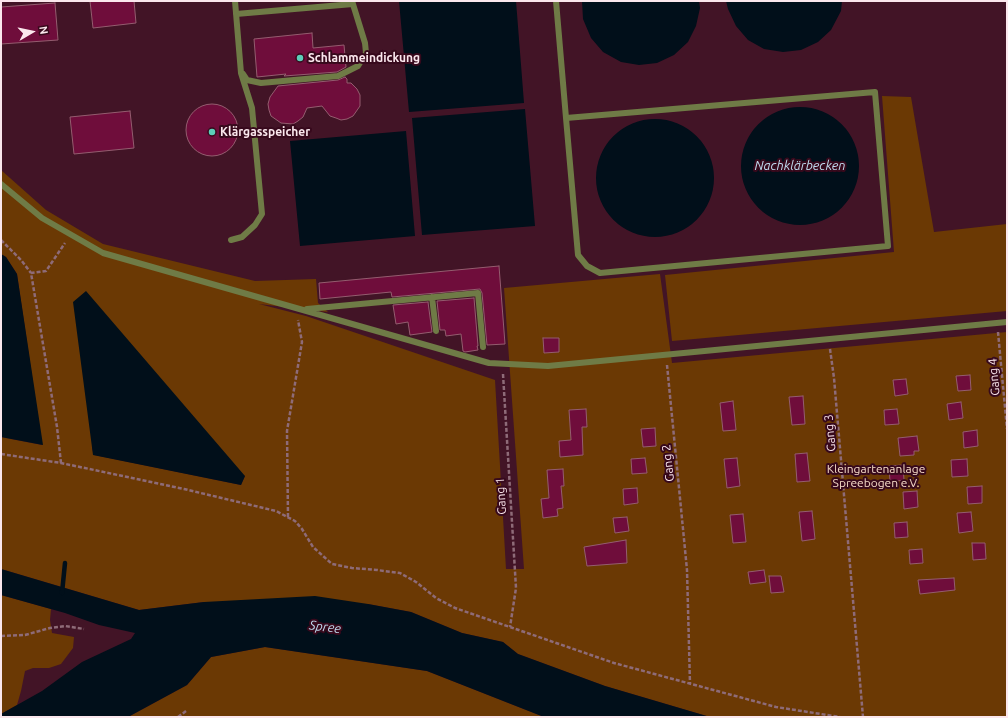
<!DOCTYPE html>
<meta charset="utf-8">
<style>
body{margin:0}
#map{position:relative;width:1008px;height:718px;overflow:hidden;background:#421426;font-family:Ubuntu,sans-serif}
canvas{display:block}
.frame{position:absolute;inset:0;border:2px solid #fbe7ed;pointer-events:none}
.north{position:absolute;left:12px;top:12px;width:40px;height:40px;-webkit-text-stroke:3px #37091c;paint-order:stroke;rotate:81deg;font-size:11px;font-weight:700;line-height:16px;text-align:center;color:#fbe7ed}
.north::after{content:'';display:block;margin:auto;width:14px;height:18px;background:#fbe7ed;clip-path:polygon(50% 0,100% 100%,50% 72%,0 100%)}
</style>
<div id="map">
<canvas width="1008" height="718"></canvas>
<div class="frame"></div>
<div class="north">N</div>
</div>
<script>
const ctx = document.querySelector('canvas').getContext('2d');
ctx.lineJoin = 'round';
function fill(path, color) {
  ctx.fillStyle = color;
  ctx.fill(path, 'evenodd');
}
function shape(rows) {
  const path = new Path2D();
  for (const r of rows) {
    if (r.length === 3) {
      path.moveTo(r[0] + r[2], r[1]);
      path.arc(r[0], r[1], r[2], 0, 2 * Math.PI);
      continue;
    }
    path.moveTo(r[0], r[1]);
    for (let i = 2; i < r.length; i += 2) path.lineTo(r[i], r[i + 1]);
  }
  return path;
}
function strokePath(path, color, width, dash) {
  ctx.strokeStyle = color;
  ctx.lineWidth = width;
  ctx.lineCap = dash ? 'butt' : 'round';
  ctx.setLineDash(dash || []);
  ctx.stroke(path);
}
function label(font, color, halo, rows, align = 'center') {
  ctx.font = font + ' Ubuntu,sans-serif';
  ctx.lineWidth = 4;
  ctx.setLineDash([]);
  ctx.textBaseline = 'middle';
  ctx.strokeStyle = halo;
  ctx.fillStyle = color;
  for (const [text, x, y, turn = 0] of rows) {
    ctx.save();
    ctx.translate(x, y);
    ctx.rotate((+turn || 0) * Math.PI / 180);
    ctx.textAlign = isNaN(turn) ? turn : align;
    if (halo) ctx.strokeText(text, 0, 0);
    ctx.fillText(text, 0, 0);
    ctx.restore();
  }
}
fill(shape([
 [882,96,911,97,934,232,1007,224,1007,311,672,341,665,275,894,252],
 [1,170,46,210,103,244,255,281,316,279,318,303,328,312,259,304,306,316,495,380,506,569,524,569,504,288,660,274,672,363,1007,332,1007,717,710,717,605,686,518,654,503,642,462,633,411,612,368,604,204,602,139,610,1,569,1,437,42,445,17,274,6,257,1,254],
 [92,448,245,476,241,485,94,455],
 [1,595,51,609,50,620,52,633,74,637,73,648,61,664,49,668,33,668,25,671,21,691,17,705,1,714],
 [265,647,427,671,544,717,128,717,187,685,211,657]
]), '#6b3904');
fill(shape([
 [399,1,516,1,524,103,409,112],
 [582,1,699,1,700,8,696,26,688,42,674,55,657,63,639,65,621,62,603,52,591,38,583,19],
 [726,1,842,1,841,11,831,30,818,42,801,50,783,52,764,49,748,40,736,26,728,9],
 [800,166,59],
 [525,109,535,226,422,235,412,118],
 [655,178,59],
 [406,131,415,236,300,246,290,141],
 [1,254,6,257,17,274,43,445,1,437],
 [86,291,245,476,241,485,93,455,73,302],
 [1,569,139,610,204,602,315,596,368,604,411,612,462,633,503,642,518,654,605,686,710,717,544,717,427,671,265,647,211,657,187,685,128,717,1,717,1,714,42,691,82,662,131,639,135,633,99,625,65,613,1,595]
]), '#010f1a');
strokePath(shape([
 [62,593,65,563]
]), '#010f1a', 4.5);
const building = shape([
 [90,1,134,1,136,23,93,28,90,1],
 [55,3,58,40,1,44,1,7,55,3],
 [312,33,313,48,344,45,346,67,337,72,284,76,286,74,257,77,254,39,312,33],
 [345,77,347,79,347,83,351,83,357,89,360,95,360,106,353,116,347,119,341,120,336,118,330,116,322,106,307,108,303,117,298,121,293,124,281,123,271,116,269,110,268,104,270,97,278,86,338,80,345,77],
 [212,130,26],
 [130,111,134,148,74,154,70,117,130,111],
 [499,266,505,344,487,345,482,293,480,289,392,297,391,292,320,299,319,283,499,266],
 [474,298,478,346,477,346,478,350,465,352,463,351,461,334,446,336,445,330,440,330,437,301,474,298],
 [428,302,432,332,410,335,408,322,396,324,393,305,428,302],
 [543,338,559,338,559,352,544,353,543,338],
 [970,375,971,390,958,391,956,376,970,375],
 [906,379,908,394,895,396,893,380,906,379],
 [803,396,805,424,792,425,789,397,803,396],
 [733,401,736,430,723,431,720,403,733,401],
 [961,402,963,418,949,420,947,404,961,402],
 [586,409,587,427,582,427,583,455,560,457,559,441,571,440,569,410,586,409],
 [897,409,899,424,885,425,884,410,897,409],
 [655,428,656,446,643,447,641,429,655,428],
 [977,430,978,446,964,448,963,432,977,430],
 [917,436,919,451,914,451,914,455,900,456,898,438,917,436],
 [807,453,810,481,797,482,795,454,807,453],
 [645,458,647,473,632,474,631,459,645,458],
 [737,458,740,486,727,488,724,459,737,458],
 [967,459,968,476,952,477,951,460,967,459],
 [903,465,904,480,890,482,889,466,903,465],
 [563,469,564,486,561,486,563,508,557,509,558,516,543,518,541,499,549,498,547,470,563,469],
 [982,486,982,503,968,504,967,487,982,486],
 [637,488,638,503,624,505,623,489,637,488],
 [917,491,918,507,904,509,903,492,917,491],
 [812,511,815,539,802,541,799,512,812,511],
 [971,512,973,531,959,533,957,513,971,512],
 [743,514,746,542,733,543,730,515,743,514],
 [627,517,629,531,615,533,613,518,627,517],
 [907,522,908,537,895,538,894,523,907,522],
 [626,540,627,563,587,566,584,547,626,540],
 [972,543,985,543,986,559,973,560,972,543],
 [922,549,923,563,910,564,909,550,922,549],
 [764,570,766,582,750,584,748,572,764,570],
 [769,576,781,576,784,592,771,593,769,576],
 [954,578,955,590,920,594,918,580,954,578]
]);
fill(building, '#6f0d3b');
strokePath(building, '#945d6f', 1);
strokePath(shape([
 [1,240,21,260,31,273],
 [998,332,1007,429],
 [830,349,834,378,863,717],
 [667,365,687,570,690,684],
 [503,374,516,588,510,627],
 [1,454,61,463,184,489,276,511,295,521,302,529,313,547,332,564,352,568,377,570,400,573,416,582,436,598,455,608,614,663,776,707,840,717],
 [61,463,57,427,31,273,46,271,65,243],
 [288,517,287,431,302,342,298,320],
 [1,636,25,635,50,628,65,626,84,629],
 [178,717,186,711]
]), '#8e6b78', 2.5, [4, 2]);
strokePath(shape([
 [556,1,566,118,578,255,587,266,600,273,888,246,875,92,566,118],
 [236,14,353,4],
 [243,74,247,80,261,83,338,76,358,66,366,53,365,43,352,1],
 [1,184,42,218,103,253,489,363,548,366,1007,322],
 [231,240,242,237,255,225,262,214,252,108,241,73,235,1],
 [432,297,436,331],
 [307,309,478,293,483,347]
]), '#6f7b46', 6);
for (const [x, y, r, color] of [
 [300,58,4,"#5dceb9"],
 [212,132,4,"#5dceb9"]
]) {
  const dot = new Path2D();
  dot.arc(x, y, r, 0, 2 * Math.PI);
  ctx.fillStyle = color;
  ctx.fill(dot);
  strokePath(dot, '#37091c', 1.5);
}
label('bold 12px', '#fbe7ed', '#37091c', [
 ["Schlammeindickung",308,58],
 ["Klärgasspeicher",220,132]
], 'left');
label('12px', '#fbe7ed', '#37091c', [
 ["Gang 4",994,377,-95],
 ["Gang 3",830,433,-95],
 ["Gang 2",668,463,-96],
 ["Gang 1",501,496,-93]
]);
label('12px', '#f5dbc7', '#37091c', [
 ["Kleingartenanlage",876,469],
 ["Spreebogen e.V.",876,483]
]);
label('italic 13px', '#bfdaee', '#37091c', [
 ["Nachklärbecken",800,166],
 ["Spree",325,627,7]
]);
</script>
